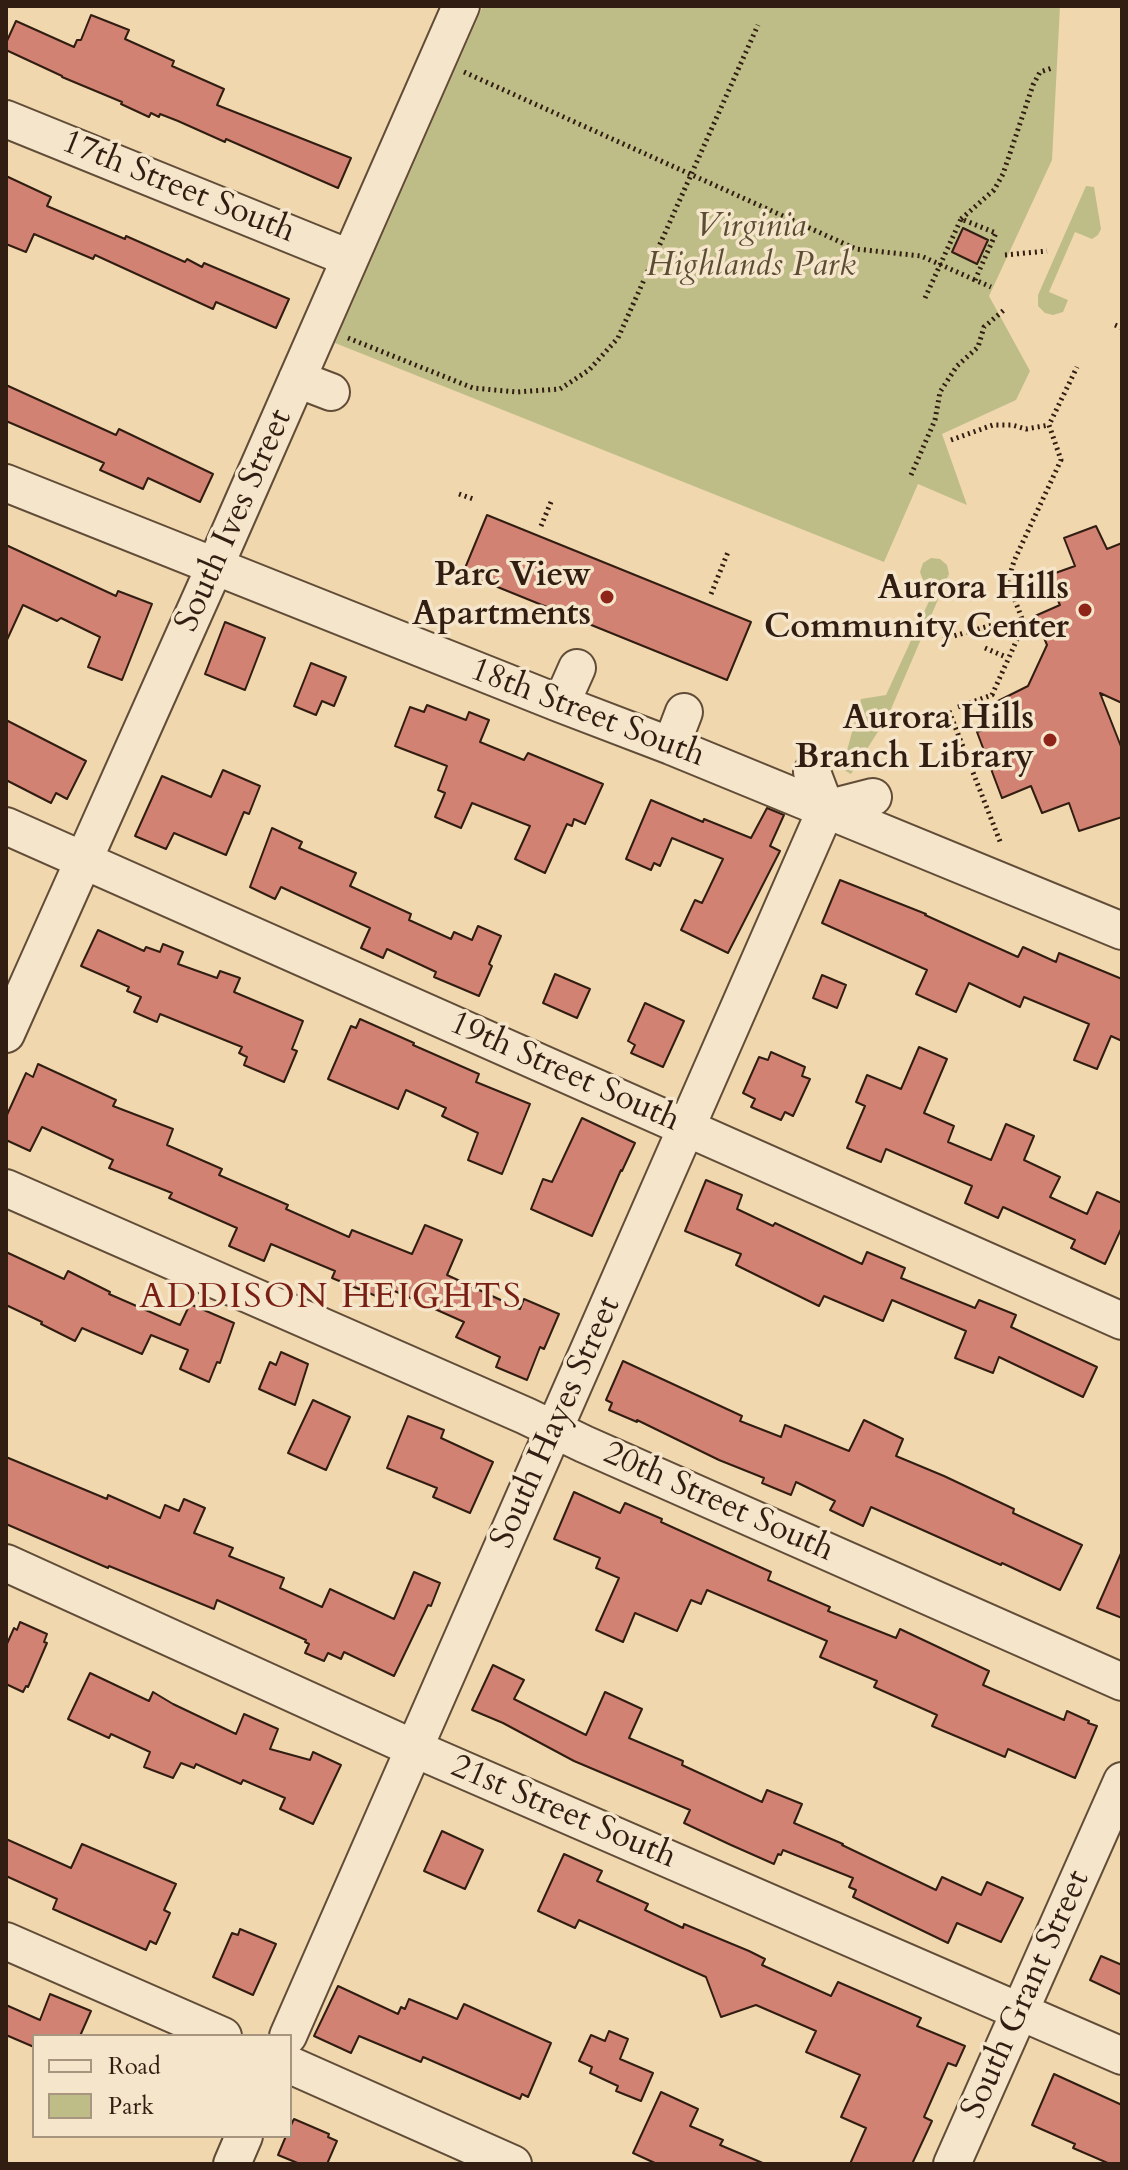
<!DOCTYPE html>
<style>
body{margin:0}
#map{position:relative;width:1128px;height:2170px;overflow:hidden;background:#f0d7ae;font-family:Cardo,serif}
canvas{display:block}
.frame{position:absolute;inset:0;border:8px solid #311d11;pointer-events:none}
.legend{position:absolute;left:32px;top:2034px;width:260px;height:104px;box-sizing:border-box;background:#f5e5ca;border:2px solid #a79580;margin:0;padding:10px 14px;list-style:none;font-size:24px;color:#311d11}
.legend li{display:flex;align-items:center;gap:16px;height:40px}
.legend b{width:40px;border:2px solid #a79580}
</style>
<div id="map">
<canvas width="1128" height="2170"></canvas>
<div class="frame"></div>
<ul class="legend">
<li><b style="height:10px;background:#f5e5ca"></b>Road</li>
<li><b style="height:22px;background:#bebd87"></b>Park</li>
</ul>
</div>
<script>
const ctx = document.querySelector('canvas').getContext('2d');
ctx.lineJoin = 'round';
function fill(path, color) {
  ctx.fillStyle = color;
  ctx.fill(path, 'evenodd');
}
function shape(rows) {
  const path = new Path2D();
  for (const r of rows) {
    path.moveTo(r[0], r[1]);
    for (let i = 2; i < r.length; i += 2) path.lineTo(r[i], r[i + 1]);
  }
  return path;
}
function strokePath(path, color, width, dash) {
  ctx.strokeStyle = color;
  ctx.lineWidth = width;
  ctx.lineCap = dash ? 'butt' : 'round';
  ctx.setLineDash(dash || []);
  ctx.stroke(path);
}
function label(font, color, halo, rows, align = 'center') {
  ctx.font = font + ' Cardo,serif';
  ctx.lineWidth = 7;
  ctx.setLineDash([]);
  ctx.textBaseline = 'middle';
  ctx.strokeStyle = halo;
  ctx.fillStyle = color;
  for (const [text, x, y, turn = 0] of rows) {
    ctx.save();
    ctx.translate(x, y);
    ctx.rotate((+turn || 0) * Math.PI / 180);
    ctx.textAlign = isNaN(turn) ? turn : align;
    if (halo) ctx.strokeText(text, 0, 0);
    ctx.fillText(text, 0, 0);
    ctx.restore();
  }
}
fill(shape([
 [483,6,1060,6,1052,160,989,296,1030,371,1016,400,942,434,967,505,918,484,884,562,335,343],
 [1086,186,1094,187,1101,229,1098,235,1092,239,1075,232,1049,292,1068,300,1063,312,1053,315,1045,313,1038,306,1038,295],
 [931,558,940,559,947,565,949,574,888,716,851,774,842,769,861,699,886,695,930,599,920,572,923,563]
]), '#bebd87');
const building = shape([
 [91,15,129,30,125,39,174,61,172,66,224,89,217,105,351,158,338,188,226,139,225,142,178,121,160,114,159,117,151,113,149,117,121,104,122,102,62,77,62,76,6,50,6,43,16,21,74,47,77,40,81,40,91,15],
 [6,176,51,197,47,206,125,239,126,236,185,262,187,259,202,267,204,263,289,299,276,328,216,302,213,309,95,255,93,259,34,234,26,252,6,244,6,176],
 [963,228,988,240,977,264,952,252,963,228],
 [6,385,116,435,119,429,213,474,200,502,148,478,143,489,100,470,104,463,6,421,6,385],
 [487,515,751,622,727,680,463,573,487,515],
 [1096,526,1107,549,1122,543,1122,703,1100,693,1122,749,1122,817,1079,831,1069,803,1042,813,1031,786,1002,798,977,732,1001,724,994,703,1028,686,1047,645,1035,616,1060,605,1047,576,1075,566,1064,538,1096,526],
 [6,545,116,596,118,591,152,604,122,680,88,667,100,637,61,618,57,621,23,605,6,642,6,545],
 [225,622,265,638,245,690,205,674,225,622],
 [311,663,346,677,334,706,322,701,316,715,294,706,311,663],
 [427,705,466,720,469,712,489,720,480,742,524,760,528,753,603,784,585,824,574,819,572,826,567,824,545,873,515,859,530,826,472,803,461,828,435,817,445,793,438,790,447,766,395,746,410,707,424,712,427,705],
 [6,720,86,761,67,799,56,793,51,803,6,780,6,720],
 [223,770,260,786,249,814,244,812,226,855,174,833,166,849,135,836,162,776,211,797,223,770],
 [651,800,703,822,704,819,751,838,767,808,784,815,770,846,780,851,728,953,681,930,695,900,702,903,723,859,672,838,660,866,654,863,651,870,626,859,651,800],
 [272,828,302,842,299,848,356,873,350,886,411,914,409,920,451,939,454,932,472,940,478,926,501,936,489,964,492,966,479,996,434,977,436,972,387,949,383,958,361,948,370,928,281,887,275,899,250,887,272,828],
 [840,880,926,914,925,915,1018,957,1023,947,1056,962,1059,953,1122,979,1122,1041,1111,1036,1097,1069,1074,1060,1089,1024,1024,997,1020,1007,969,983,956,1012,916,994,927,970,822,923,840,880],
 [98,930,144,951,146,947,160,952,163,944,183,952,178,964,217,978,220,971,240,978,234,992,303,1021,292,1049,297,1051,284,1082,244,1065,247,1057,239,1053,242,1047,160,1014,157,1022,134,1012,141,997,127,991,129,987,81,966,98,930],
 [555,974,590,989,577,1018,543,1003,555,974],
 [822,975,846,985,837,1008,813,998,822,975],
 [645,1003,684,1021,663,1067,631,1053,635,1045,628,1041,645,1003],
 [360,1019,414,1043,413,1045,479,1074,476,1082,530,1104,502,1174,468,1160,478,1133,442,1116,446,1108,406,1090,398,1109,328,1079,351,1026,356,1028,360,1019],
 [919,1047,947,1059,924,1113,954,1126,948,1142,991,1160,1006,1124,1034,1136,1024,1160,1060,1177,1050,1197,1087,1214,1097,1192,1122,1203,1122,1227,1105,1264,1071,1248,1075,1240,1003,1207,998,1218,965,1203,972,1186,886,1149,881,1162,847,1148,865,1106,856,1102,867,1075,901,1089,919,1047],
 [771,1052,805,1067,802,1076,810,1079,793,1116,785,1112,781,1120,751,1107,755,1099,743,1093,759,1057,768,1060,771,1052],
 [38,1064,116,1100,113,1106,173,1129,167,1145,222,1169,219,1175,288,1205,286,1209,349,1237,352,1230,412,1254,425,1225,462,1240,447,1275,520,1309,524,1299,559,1314,544,1349,540,1347,527,1380,496,1367,500,1357,456,1337,464,1322,381,1285,376,1296,332,1278,335,1271,271,1244,264,1261,229,1246,237,1228,169,1198,172,1193,109,1168,113,1160,42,1127,30,1151,6,1140,6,1117,26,1073,33,1077,38,1064],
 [582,1118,635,1143,622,1171,621,1170,592,1236,531,1209,543,1179,552,1182,582,1118],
 [706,1180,742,1195,737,1209,773,1226,775,1223,862,1264,867,1252,905,1268,901,1278,975,1308,979,1300,1016,1315,1011,1327,1097,1367,1083,1397,999,1357,993,1373,955,1358,966,1331,892,1300,883,1321,824,1296,819,1306,736,1265,741,1254,685,1231,706,1180],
 [6,1252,64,1279,68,1271,110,1292,109,1294,180,1325,190,1304,234,1323,220,1363,217,1362,209,1382,180,1369,188,1350,151,1335,142,1354,82,1328,75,1341,41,1324,42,1322,6,1305,6,1252],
 [281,1352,308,1364,295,1405,259,1389,270,1362,276,1365,281,1352],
 [623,1361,742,1416,740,1421,781,1437,785,1425,849,1451,864,1420,903,1439,896,1456,944,1476,1014,1509,1013,1513,1082,1545,1060,1590,1002,1563,1001,1565,871,1507,863,1526,830,1510,835,1501,796,1482,791,1495,762,1483,764,1478,719,1460,637,1420,637,1422,609,1410,612,1403,606,1400,623,1361],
 [313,1400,350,1417,326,1470,288,1453,313,1400],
 [408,1416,444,1430,441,1438,493,1462,470,1513,433,1497,437,1488,387,1468,408,1416],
 [6,1457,107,1499,108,1495,160,1518,165,1505,179,1511,184,1499,205,1508,194,1533,233,1548,229,1556,284,1578,280,1588,322,1607,330,1589,394,1619,414,1572,440,1583,431,1606,428,1605,394,1676,344,1652,341,1659,328,1653,324,1661,305,1653,309,1644,305,1642,306,1640,217,1600,214,1609,109,1566,108,1568,6,1524,6,1457],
 [574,1492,620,1513,625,1503,662,1519,661,1522,771,1572,768,1580,830,1607,828,1611,896,1638,900,1629,989,1671,983,1685,1064,1720,1067,1711,1089,1721,1088,1723,1097,1726,1075,1778,1008,1749,1005,1757,932,1726,937,1715,874,1687,877,1681,820,1657,827,1641,707,1590,701,1604,691,1600,677,1631,635,1613,623,1642,596,1630,619,1578,596,1568,600,1558,554,1539,574,1492],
 [1122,1551,1122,1618,1097,1608,1122,1551],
 [20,1622,47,1634,44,1642,47,1643,28,1687,26,1686,23,1692,6,1684,6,1646,14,1628,17,1630,20,1622],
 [493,1665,524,1680,514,1699,586,1735,605,1692,642,1709,629,1738,683,1761,682,1765,762,1802,767,1790,802,1804,794,1823,843,1844,842,1845,936,1890,942,1877,981,1895,987,1882,1023,1898,1001,1942,957,1923,948,1943,853,1897,856,1890,849,1887,853,1878,783,1850,781,1855,778,1854,774,1864,731,1845,684,1823,690,1810,574,1761,503,1723,472,1710,493,1665],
 [90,1673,149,1701,153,1692,173,1704,236,1734,244,1714,278,1729,270,1749,310,1760,313,1752,341,1765,313,1824,280,1809,285,1798,243,1780,241,1784,196,1764,194,1768,181,1763,173,1778,144,1767,150,1752,111,1734,109,1738,68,1719,90,1673],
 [442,1831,483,1850,465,1889,424,1871,442,1831],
 [6,1839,71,1868,82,1844,176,1884,164,1910,170,1913,156,1944,150,1941,146,1950,53,1909,57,1899,6,1876,6,1839],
 [564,1854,602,1871,597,1881,648,1904,645,1910,683,1928,684,1924,749,1951,765,1959,762,1965,831,1996,838,1982,921,2018,917,2026,965,2046,956,2066,948,2063,924,2117,932,2121,912,2164,850,2164,866,2128,841,2117,860,2075,806,2052,816,2031,756,2005,721,2017,706,1977,579,1920,575,1928,538,1911,564,1854],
 [240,1929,276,1944,253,1995,213,1977,232,1933,238,1935,240,1929],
 [1101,1956,1122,1965,1122,1995,1090,1980,1101,1956],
 [338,1986,398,2014,401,2007,405,2009,409,1999,457,2019,464,2004,551,2043,528,2097,522,2094,520,2099,423,2057,421,2062,359,2036,351,2053,314,2036,338,1986],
 [50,1994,91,2011,80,2036,34,2036,34,2047,6,2035,6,2005,40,2020,50,1994],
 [609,2031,628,2039,620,2059,653,2073,641,2101,616,2091,618,2086,590,2073,592,2067,579,2061,591,2035,605,2041,609,2031],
 [1054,2074,1122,2105,1122,2164,1110,2164,1073,2148,1075,2144,1032,2125,1054,2074],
 [661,2092,698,2109,690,2126,723,2140,720,2145,765,2164,657,2164,633,2153,661,2092],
 [294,2119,329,2134,328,2137,337,2141,327,2164,300,2164,278,2155,286,2136,290,2136,290,2127,294,2119]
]);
fill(building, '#d18272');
strokePath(building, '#311d11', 2);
const minor = shape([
 [6,119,349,258],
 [297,379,331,392],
 [6,483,561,704,671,746,1122,931],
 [561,704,577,668],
 [671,746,684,712],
 [812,772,826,809,873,797],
 [6,826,1122,1321],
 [6,1034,215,566,461,6],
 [6,1188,526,1416,584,1444,1122,1682],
 [6,1563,413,1748,1122,2056],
 [6,1941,223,2036],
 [288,2036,826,809],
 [290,2065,513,2164],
 [232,2164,244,2136],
 [952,2164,1122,1781]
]);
strokePath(minor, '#614c38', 40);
strokePath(shape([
 [464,72,856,249,921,256,975,280],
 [961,219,994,190,1003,174,1033,85,1040,72,1052,68],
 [1005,255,1047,251],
 [925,298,961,219,996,233,975,280,991,287],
 [1115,325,1122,328],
 [348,338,473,388,517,392,560,389,589,370,618,338,758,25],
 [951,440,993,425,1012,425,1026,429,1049,425],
 [911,475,935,420,940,392,957,366,978,347,984,327,1004,310],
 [459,494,476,500],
 [541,526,551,502],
 [1008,582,1014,561,1061,460,1049,425,1077,367],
 [711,594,728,552],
 [943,639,996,624],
 [985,648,1006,657],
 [958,707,992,695,1024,624,1011,590],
 [949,711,1001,844]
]), '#311d11', 5, [2, 4]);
strokePath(minor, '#f5e5ca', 36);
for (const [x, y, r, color] of [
 [607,597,8,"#8f2418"],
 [1085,610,8,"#8f2418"],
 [1050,740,8,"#8f2418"]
]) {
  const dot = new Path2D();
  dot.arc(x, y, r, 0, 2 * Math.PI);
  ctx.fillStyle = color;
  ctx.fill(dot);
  strokePath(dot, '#f5e5ca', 3);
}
label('34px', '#311d11', '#f5e5ca', [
 ["17th Street South",178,188,22],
 ["South Ives Street",235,521,-66],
 ["18th Street South",587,714,21],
 ["19th Street South",564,1073,24],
 ["South Hayes Street",557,1423,-66],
 ["20th Street South",718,1503,24],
 ["21st Street South",563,1813,23],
 ["South Grant Street",1027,1995,-66]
]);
label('italic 34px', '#5b4d34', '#f5e5ca', [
 ["Virginia",751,228],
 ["Highlands Park",751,267]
]);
label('bold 34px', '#311d11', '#f5e5ca', [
 ["Parc View",591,577],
 ["Apartments",591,616],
 ["Aurora Hills",1069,590],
 ["Community Center",1069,629],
 ["Aurora Hills",1034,720],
 ["Branch Library",1034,759]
], 'right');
ctx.letterSpacing = '2px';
label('36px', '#7a1f14', '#f5e5ca', [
 ["ADDISON HEIGHTS",331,1299]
]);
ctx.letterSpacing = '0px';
</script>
